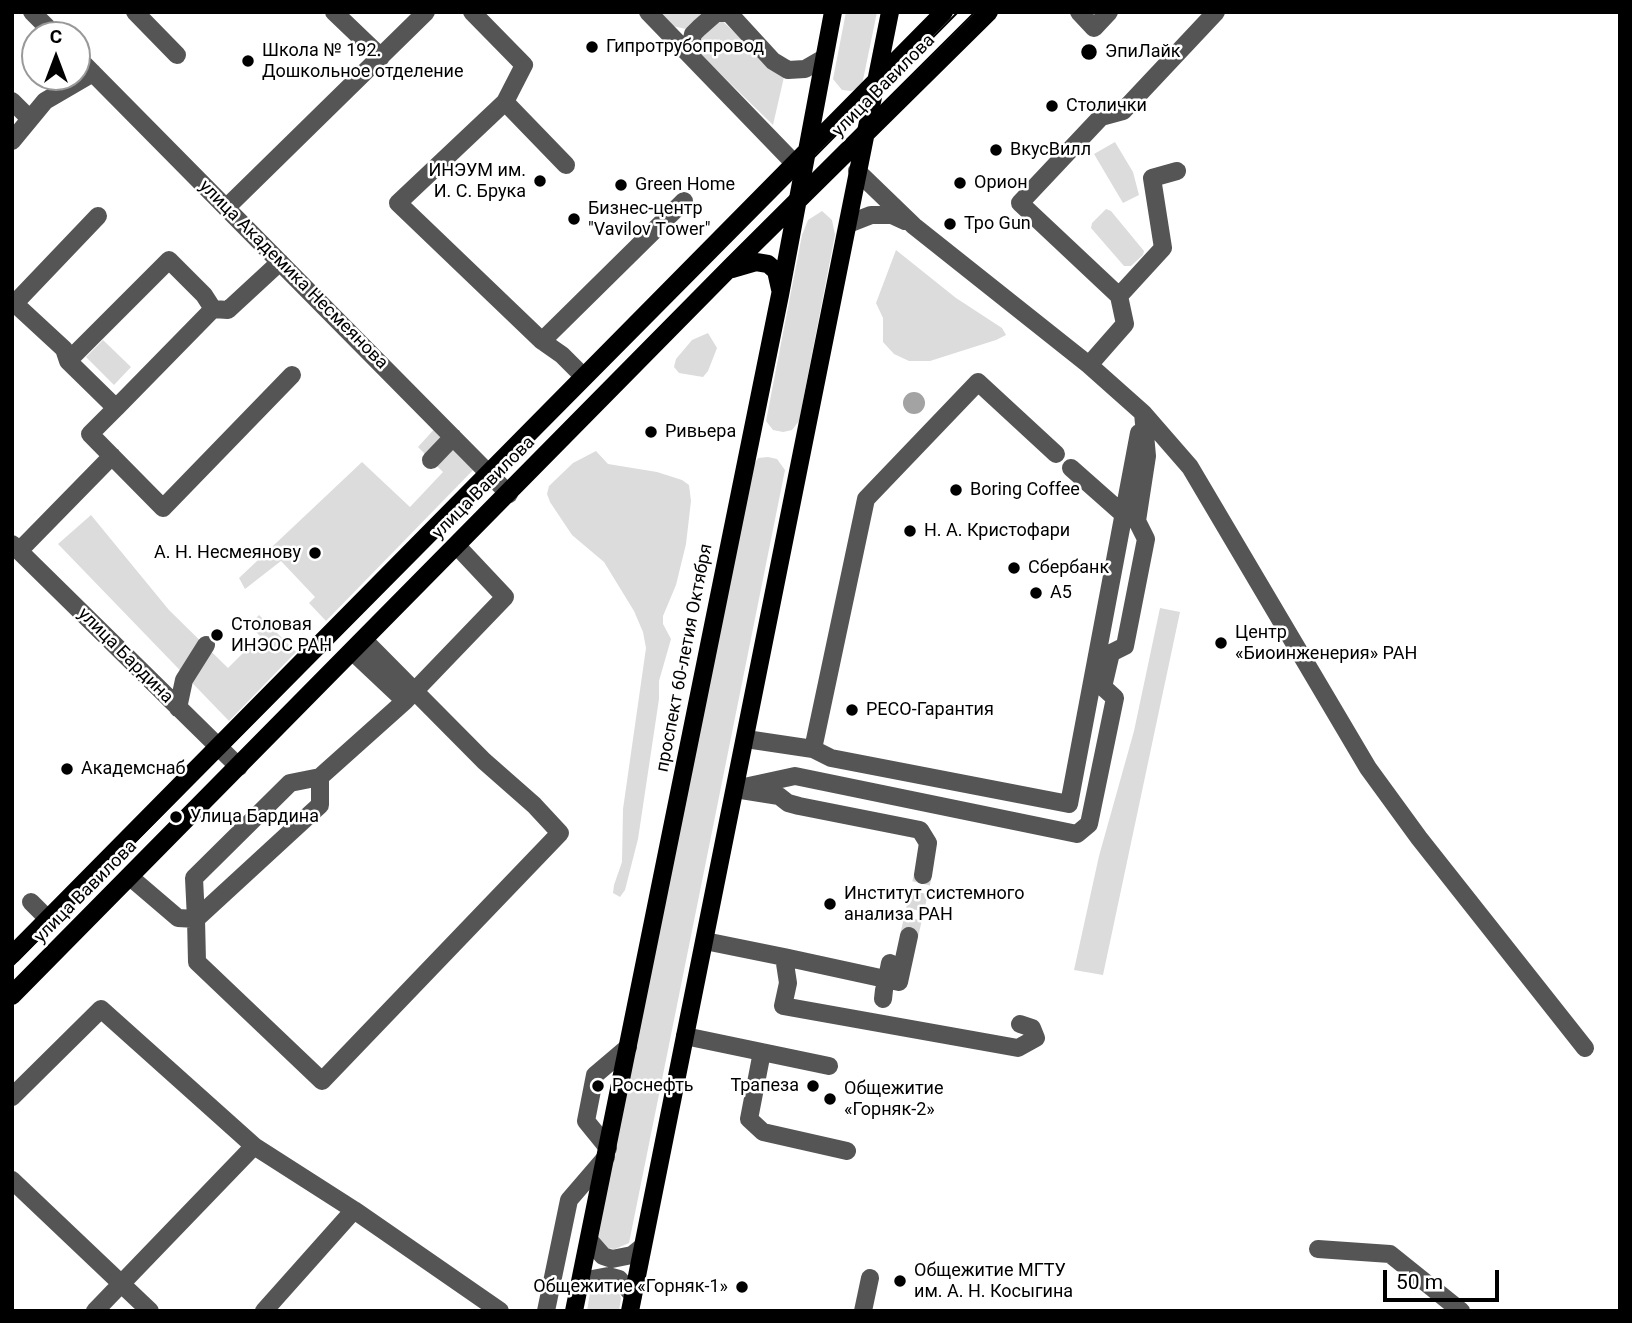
<!DOCTYPE html>
<meta charset="utf-8">
<style>
body{margin:0}
#map{position:relative;width:1632px;height:1323px;overflow:hidden;background:#fff;font-family:Roboto,sans-serif}
canvas{display:block}
.frame{position:absolute;inset:0;border:14px solid #000;pointer-events:none}
.north{position:absolute;left:21px;top:21px;width:70px;height:70px;box-sizing:border-box;background:#fff;border:2px solid #999;border-radius:50%;rotate:0deg;font-size:19px;font-weight:700;line-height:28px;text-align:center;color:#000}
.north::after{content:'';display:block;margin:auto;width:24px;height:32px;background:#000;clip-path:polygon(50% 0,100% 100%,50% 72%,0 100%)}
.scale{position:absolute;left:1383px;top:1270px;width:116px;height:32px;box-sizing:border-box;border:4px solid #000;border-top:0;padding-left:9px;font-size:21px;line-height:24px;white-space:nowrap;color:#000;-webkit-text-stroke:5px #fff;paint-order:stroke}
</style>
<div id="map">
<canvas width="1632" height="1323"></canvas>
<div class="frame"></div>
<div class="north">С</div>
<div class="scale">50 m</div>
</div>
<script>
const ctx = document.querySelector('canvas').getContext('2d');
ctx.lineJoin = 'round';
function fill(path, color) {
  ctx.fillStyle = color;
  ctx.fill(path, 'evenodd');
}
function shape(rows) {
  const path = new Path2D();
  for (const r of rows) {
    if (r.length === 3) {
      path.moveTo(r[0] + r[2], r[1]);
      path.arc(r[0], r[1], r[2], 0, 2 * Math.PI);
      continue;
    }
    path.moveTo(r[0], r[1]);
    for (let i = 2; i < r.length; i += 2) path.lineTo(r[i], r[i + 1]);
  }
  return path;
}
function strokePath(path, color, width, dash) {
  ctx.strokeStyle = color;
  ctx.lineWidth = width;
  ctx.lineCap = dash ? 'butt' : 'round';
  ctx.setLineDash(dash || []);
  ctx.stroke(path);
}
function label(font, color, halo, rows, align = 'center') {
  ctx.font = font + ' Roboto,sans-serif';
  ctx.lineWidth = 5;
  ctx.setLineDash([]);
  ctx.textBaseline = 'middle';
  ctx.strokeStyle = halo;
  ctx.fillStyle = color;
  for (const [text, x, y, turn = 0] of rows) {
    ctx.save();
    ctx.translate(x, y);
    ctx.rotate((+turn || 0) * Math.PI / 180);
    ctx.textAlign = isNaN(turn) ? turn : align;
    if (halo) ctx.strokeText(text, 0, 0);
    ctx.fillText(text, 0, 0);
    ctx.restore();
  }
}
fill(shape([
 [654,12,703,12,686,29,668,25],
 [846,12,877,12,863,80,860,87,851,91,842,90,833,79],
 [719,18,784,77,773,125,697,51,701,36],
 [1115,142,1133,172,1139,195,1123,203,1094,154],
 [1106,209,1111,211,1144,251,1143,255,1131,266,1124,266,1091,228,1092,223],
 [822,211,832,220,835,235,799,421,792,430,783,432,773,430,766,421,802,235,808,220],
 [896,250,956,298,1002,328,1006,335,996,340,930,361,909,361,894,354,883,342,883,318,876,303],
 [708,333,717,348,708,371,703,377,679,373,674,367,676,359,692,340],
 [103,340,131,367,114,385,86,357],
 [437,426,477,466,326,621,309,603,315,597,281,561,245,589,239,578,362,462,410,507,443,472,418,447],
 [596,451,608,464,657,472,682,480,689,485,691,501,686,544,676,585,663,616,663,624,671,639,659,681,659,699,638,839,625,890,620,897,613,893,614,885,622,862,623,809,646,648,643,632,634,611,604,562,572,535,550,502,547,494,549,486,573,463],
 [768,457,777,459,785,470,629,1243,615,1249,606,1248,597,1237,752,468,758,458],
 [91,515,169,610,228,668,260,636,249,625,259,615,296,652,229,721,58,544],
 [1160,608,1180,612,1103,975,1074,970,1099,856,1134,731],
 [603,1284,617,1287,621,1298,619,1311,587,1311,590,1293]
]), '#dcdcdc');
fill(shape([
 [914,403,11]
]), '#a3a3a3');
strokePath(shape([
 [909,936,923,875]
]), '#d9d9d9', 18, [18, 9]);
strokePath(shape([
 [32,12,55,35],
 [135,12,177,55],
 [334,12,381,57],
 [472,12,524,65,505,102],
 [648,12,794,163],
 [728,12,773,61,788,70,805,69,824,58],
 [1079,12,1094,28,1109,12],
 [689,53,693,34,699,28,716,13,729,13],
 [77,57,509,494],
 [12,101,30,119],
 [12,141,45,101,93,73],
 [857,171,914,226,1089,365,1143,413,1190,467,1368,768,1419,838,1585,1048],
 [226,208,426,12],
 [848,224,871,215,892,215,905,221],
 [1119,296,1163,248,1152,178,1177,171],
 [12,301,64,349,68,361,116,408,213,309,204,295,169,260,68,361],
 [15,303,98,216],
 [213,309,228,310,280,262],
 [542,341,398,203,505,102,566,165],
 [1089,365,1125,324,1119,296,1020,203,1101,117,1123,111,1216,12],
 [584,377,562,355,542,341,684,201],
 [116,408,90,434,163,508,292,375],
 [431,460,453,437],
 [1071,468,1123,514],
 [12,544,239,767],
 [19,551,112,456],
 [353,652,405,701],
 [178,708,184,680,206,645],
 [746,739,813,749,866,499,978,382,1056,454],
 [813,749,831,758,1069,804,1139,433],
 [320,777,320,805,196,919,194,878,290,783,320,777,405,701,505,597,457,546],
 [923,875,928,843,920,830,799,806,788,803,779,796,735,789,795,776,1077,834,1089,824,1115,698,1103,687,1111,653,1125,646,1146,539,1137,521,1147,456,1143,413],
 [130,877,178,918,196,919,197,962,322,1081,560,833,534,805,484,761,364,640],
 [31,902,48,919],
 [705,941,784,957,788,983,783,1006,1018,1048,1036,1038,1032,1028,1020,1024],
 [784,957,899,982,909,936],
 [888,973,890,963],
 [883,999,884,990],
 [685,1036,829,1066],
 [762,1052,749,1119,763,1132,847,1151],
 [12,1097,101,1009,254,1146,95,1311],
 [254,1146,354,1210,500,1311],
 [608,1148,586,1121,595,1075,628,1047],
 [12,1180,150,1311],
 [589,1240,603,1256,612,1259,632,1255,642,1247],
 [1318,1249,1390,1254,1461,1311],
 [579,1286,587,1280,608,1276,619,1279,633,1295],
 [264,1311,354,1210],
 [546,1311,569,1200,606,1157],
 [863,1311,870,1278]
]), '#555', 18);
strokePath(shape([
 [732,269,756,262,768,264,776,271,780,289],
 [12,955,944,12],
 [12,996,733,265,989,12],
 [574,1311,780,295,833,12],
 [630,1311,890,12]
]), '#000', 18);
strokePath(shape([
 [12,966,958,12],
 [12,983,727,259,975,12]
]), '#000', 2);
for (const [x, y, r, color] of [
 [592,47,7,"#000"],
 [1089,52,9,"#000"],
 [248,61,7,"#000"],
 [1052,106,7,"#000"],
 [996,150,7,"#000"],
 [540,181,7,"#000"],
 [960,183,7,"#000"],
 [621,185,7,"#000"],
 [574,219,7,"#000"],
 [950,224,7,"#000"],
 [651,432,7,"#000"],
 [956,490,7,"#000"],
 [910,531,7,"#000"],
 [315,553,7,"#000"],
 [1014,568,7,"#000"],
 [1036,593,7,"#000"],
 [217,635,7,"#000"],
 [1221,643,7,"#000"],
 [852,710,7,"#000"],
 [67,769,7,"#000"],
 [176,817,7,"#000"],
 [830,904,7,"#000"],
 [598,1086,7,"#000"],
 [813,1086,7,"#000"],
 [830,1099,7,"#000"],
 [900,1281,7,"#000"],
 [742,1287,7,"#000"]
]) {
  const dot = new Path2D();
  dot.arc(x, y, r, 0, 2 * Math.PI);
  ctx.fillStyle = color;
  ctx.fill(dot);
  strokePath(dot, '#fff', 2.5);
}
label('18px', '#000', '#fff', [
 ["Гипротрубопровод",606,47],
 ["Школа № 192.",262,51],
 ["Дошкольное отделение",262,72],
 ["ЭпиЛайк",1105,52],
 ["Столички",1066,106],
 ["ВкусВилл",1010,150],
 ["ИНЭУМ им.",526,171,"right"],
 ["И. С. Брука",526,192,"right"],
 ["Орион",974,183],
 ["Green Home",635,185],
 ["Бизнес-центр",588,209],
 ["\"Vavilov Tower\"",588,230],
 ["Tpo Gun",964,224],
 ["Ривьера",665,432],
 ["Boring Coffee",970,490],
 ["Н. А. Кристофари",924,531],
 ["А. Н. Несмеянову",301,553,"right"],
 ["Сбербанк",1028,568],
 ["А5",1050,593],
 ["Столовая",231,625],
 ["ИНЭОС РАН",231,646],
 ["Центр",1235,633],
 ["«Биоинженерия» РАН",1235,654],
 ["РЕСО-Гарантия",866,710],
 ["Академснаб",81,769],
 ["Улица Бардина",190,817],
 ["Институт системного",844,894],
 ["анализа РАН",844,915],
 ["Роснефть",612,1086],
 ["Трапеза",799,1086,"right"],
 ["Общежитие",844,1089],
 ["«Горняк-2»",844,1110],
 ["Общежитие МГТУ",914,1271],
 ["им. А. Н. Косыгина",914,1292],
 ["Общежитие «Горняк-1»",728,1287,"right"]
], 'left');
label('18px', '#000', '#fff', [
 ["улица Вавилова",884,86,-45],
 ["улица Академика Несмеянова",293,275,45],
 ["улица Вавилова",484,488,-45],
 ["улица Бардина",125,656,45],
 ["проспект 60-летия Октября",685,658,-79],
 ["улица Вавилова",86,892,-45]
]);
</script>
